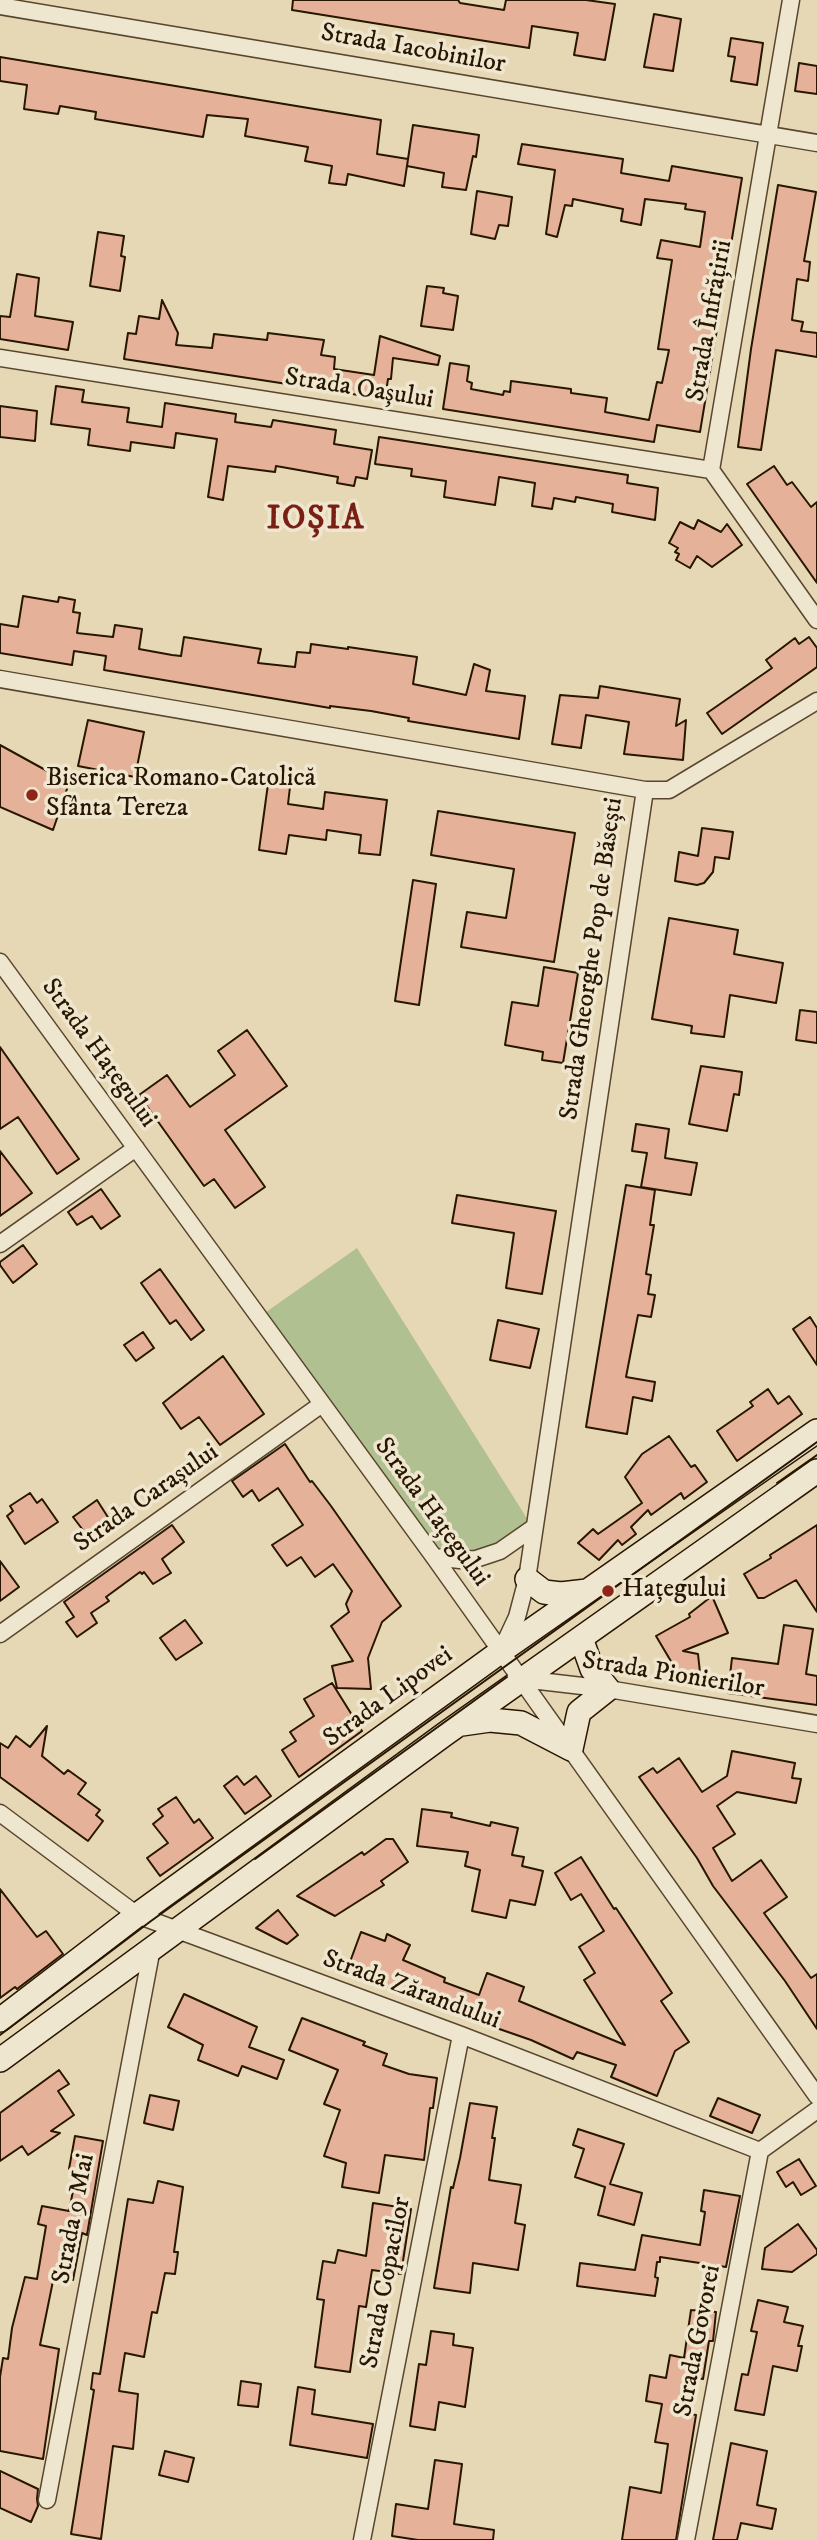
<!DOCTYPE html>
<meta charset="utf-8">
<style>
body{margin:0}
canvas{display:block;background:#e6d8b5}
</style>
<canvas width="817" height="2540"></canvas>
<script>
const ctx = document.querySelector('canvas').getContext('2d');
ctx.lineJoin = 'round';
function fill(path, color) {
  ctx.fillStyle = color;
  ctx.fill(path, 'evenodd');
}
function shape(rows) {
  const path = new Path2D();
  for (const r of rows) {
    path.moveTo(r[0], r[1]);
    for (let i = 2; i < r.length; i += 2) path.lineTo(r[i], r[i + 1]);
  }
  return path;
}
function strokePath(path, color, width, dash) {
  ctx.strokeStyle = color;
  ctx.lineWidth = width;
  ctx.lineCap = dash ? 'butt' : 'round';
  ctx.setLineDash(dash || []);
  ctx.stroke(path);
}
function label(font, color, halo, rows, align = 'center') {
  ctx.font = font + ' "IM FELL DW Pica",serif';
  ctx.lineWidth = 7;
  ctx.setLineDash([]);
  ctx.textBaseline = 'middle';
  ctx.strokeStyle = halo;
  ctx.fillStyle = color;
  for (const [text, x, y, turn = 0] of rows) {
    ctx.save();
    ctx.translate(x, y);
    ctx.rotate((+turn || 0) * Math.PI / 180);
    ctx.textAlign = isNaN(turn) ? turn : align;
    if (halo) ctx.strokeText(text, 0, 0);
    ctx.fillText(text, 0, 0);
    ctx.restore();
  }
}
fill(shape([
 [357,1248,533,1528,500,1551,434,1557,259,1317]
]), '#b1c091');
const building = shape([
 [293,0,458,0,460,3,504,10,506,0,586,0,615,4,605,60,574,55,578,33,532,26,529,48,292,10,293,0],
 [654,14,681,19,673,71,644,67,654,14],
 [731,38,763,43,757,85,731,81,735,57,728,56,731,38],
 [0,57,381,120,377,154,408,159,404,186,348,174,346,185,329,183,332,166,305,161,308,147,245,136,248,119,207,115,203,137,95,119,96,112,60,106,58,114,24,109,27,85,0,81,0,57],
 [799,63,817,66,817,94,795,91,799,63],
 [413,125,479,135,476,157,473,156,466,190,442,187,444,173,407,166,413,125],
 [522,144,623,159,621,173,669,181,672,166,742,178,700,432,657,425,654,442,443,409,450,363,469,366,467,381,472,383,471,389,503,395,504,391,510,392,511,381,571,389,571,393,607,398,605,412,649,420,657,382,662,383,669,350,658,349,672,260,657,258,661,240,700,247,705,212,685,209,686,204,645,199,641,225,621,221,623,209,573,199,572,206,565,205,557,237,546,234,555,170,518,164,522,144],
 [778,185,816,192,804,261,810,262,808,281,797,279,792,320,803,322,801,331,817,333,817,357,776,350,761,450,738,447,751,349,778,185],
 [477,191,512,197,508,226,499,225,495,239,471,234,477,191],
 [98,232,124,236,121,256,125,257,120,291,90,286,98,232],
 [17,274,39,278,35,316,73,322,68,350,0,339,0,316,10,317,17,274],
 [427,286,444,288,443,293,458,296,453,330,421,326,427,286],
 [162,300,178,333,176,345,212,348,214,334,267,340,268,333,324,340,321,355,335,357,334,369,374,375,380,336,440,356,438,365,393,358,391,379,388,379,385,399,124,359,128,333,136,334,139,316,159,319,162,300],
 [56,386,84,390,82,402,129,408,127,422,162,427,165,403,236,414,235,422,271,427,273,420,336,430,334,444,372,450,367,479,356,477,354,486,337,483,338,477,276,466,275,472,228,466,223,500,208,497,217,439,176,433,174,448,131,442,130,451,88,445,90,429,51,424,56,386],
 [0,406,37,411,35,441,0,437,0,406],
 [379,437,628,475,627,483,658,488,655,520,612,512,613,504,576,497,575,502,554,498,552,509,532,506,535,483,499,477,495,505,444,497,446,481,411,476,412,469,375,464,379,437],
 [774,466,787,485,792,482,811,507,817,502,817,583,747,484,774,466],
 [698,520,721,532,727,524,742,545,712,567,697,556,690,568,676,560,679,554,675,552,678,548,669,543,680,522,694,529,698,520],
 [23,596,58,602,59,597,75,600,73,612,80,613,77,633,113,637,115,625,142,629,139,649,172,655,181,656,184,637,261,649,258,663,295,667,297,652,310,653,311,644,348,649,348,647,417,657,413,684,466,695,474,664,490,670,486,691,525,696,519,739,408,721,409,718,371,711,330,706,330,708,104,670,106,656,74,651,72,665,0,653,0,624,18,627,23,596],
 [809,637,817,648,817,667,722,734,707,713,772,668,766,660,795,638,799,644,809,637],
 [600,686,680,699,676,726,686,720,683,760,624,754,629,722,586,715,581,748,552,744,560,695,598,698,600,686],
 [88,720,144,732,135,777,78,766,88,720],
 [0,745,69,783,53,830,0,807,0,745],
 [268,784,290,787,288,804,323,809,325,792,387,800,380,855,359,853,361,835,327,830,326,840,289,835,286,854,259,850,268,784],
 [438,811,575,833,554,962,461,947,467,912,506,918,514,869,431,855,438,811],
 [702,828,733,832,729,859,715,857,713,872,704,883,697,885,675,881,679,852,698,856,702,828],
 [413,880,436,884,419,1005,395,1001,413,880],
 [669,918,738,930,734,954,783,963,776,1003,730,995,724,1037,691,1033,692,1026,652,1019,669,918],
 [544,967,578,973,563,1063,542,1060,543,1052,505,1045,512,1002,538,1006,544,967],
 [800,1010,817,1012,817,1043,796,1040,800,1010],
 [247,1030,287,1086,225,1130,265,1187,235,1208,214,1179,204,1186,139,1095,167,1075,190,1107,235,1075,218,1051,247,1030],
 [0,1047,79,1159,57,1174,18,1117,0,1129,0,1047],
 [701,1066,742,1072,739,1095,734,1094,727,1131,689,1124,701,1066],
 [636,1124,669,1129,665,1158,697,1163,691,1195,641,1187,647,1153,632,1151,636,1124],
 [0,1151,32,1193,0,1216,0,1151],
 [626,1185,655,1190,650,1225,654,1225,646,1274,651,1275,648,1294,655,1295,651,1317,638,1315,626,1377,655,1382,652,1401,633,1397,627,1434,586,1427,626,1185],
 [101,1189,120,1216,101,1229,92,1216,77,1225,68,1212,101,1189],
 [457,1195,556,1211,542,1294,506,1288,514,1233,452,1223,457,1195],
 [23,1245,37,1264,13,1283,0,1265,0,1262,23,1245],
 [160,1269,204,1330,191,1340,176,1320,170,1324,141,1283,160,1269],
 [810,1317,817,1328,817,1365,793,1329,810,1317],
 [498,1320,539,1329,530,1368,490,1360,498,1320],
 [143,1332,154,1348,136,1361,124,1345,143,1332],
 [223,1356,264,1414,220,1445,199,1417,181,1429,163,1403,223,1356],
 [768,1389,778,1404,789,1396,802,1414,737,1461,717,1431,753,1406,750,1402,768,1389],
 [669,1436,691,1467,695,1465,707,1482,684,1499,681,1493,651,1515,648,1510,631,1527,636,1534,622,1545,618,1540,599,1560,578,1543,593,1529,598,1534,642,1503,625,1477,642,1454,669,1436],
 [285,1444,310,1482,312,1481,331,1506,401,1606,382,1622,368,1658,371,1689,337,1688,332,1666,353,1661,331,1626,349,1612,346,1604,352,1591,333,1564,315,1577,301,1557,287,1566,272,1545,303,1525,278,1488,259,1501,252,1490,243,1497,232,1481,285,1444],
 [30,1493,37,1503,42,1499,58,1522,25,1544,7,1516,13,1511,10,1506,30,1493],
 [97,1500,111,1522,89,1538,73,1517,97,1500],
 [172,1525,184,1542,162,1559,171,1573,153,1584,144,1572,142,1574,140,1572,106,1597,109,1601,91,1613,97,1623,77,1637,66,1622,74,1617,64,1602,172,1525],
 [817,1525,817,1612,796,1580,764,1598,758,1598,744,1574,771,1558,770,1555,817,1525],
 [0,1561,19,1587,0,1601,0,1561],
 [712,1596,728,1633,683,1651,698,1654,701,1682,674,1682,672,1663,656,1636,690,1617,689,1614,712,1596],
 [185,1620,202,1643,176,1660,160,1638,185,1620],
 [784,1625,813,1629,806,1674,817,1676,817,1705,728,1693,732,1658,778,1664,784,1625],
 [332,1683,362,1731,299,1777,282,1750,296,1741,290,1732,314,1716,304,1699,332,1683],
 [47,1726,42,1756,64,1774,68,1770,86,1783,78,1794,100,1810,96,1815,103,1821,88,1841,0,1777,0,1743,8,1748,16,1736,30,1747,47,1726],
 [732,1751,795,1763,792,1778,801,1779,796,1803,737,1792,717,1806,735,1834,713,1848,732,1881,761,1860,787,1897,764,1913,811,1978,817,1974,817,2029,785,1981,713,1886,697,1858,639,1777,653,1768,657,1773,679,1758,702,1792,727,1776,732,1751],
 [237,1776,244,1785,256,1776,271,1796,245,1814,224,1786,237,1776],
 [176,1797,194,1823,199,1819,213,1838,160,1876,147,1858,168,1843,153,1824,163,1816,158,1809,176,1797],
 [422,1809,452,1813,451,1817,490,1826,491,1822,518,1828,512,1855,524,1857,522,1866,543,1871,535,1905,510,1900,506,1918,472,1911,480,1870,465,1866,468,1852,417,1846,422,1809],
 [386,1839,393,1839,408,1862,381,1881,384,1885,335,1916,297,1896,362,1852,364,1855,386,1839],
 [581,1857,614,1909,616,1908,672,1993,661,2001,689,2042,675,2051,657,2096,611,2077,616,2065,577,2052,573,2059,531,2040,433,2006,347,1970,361,1932,385,1941,387,1934,410,1945,403,1960,445,1978,444,1982,479,1995,487,1973,524,1987,519,2001,625,2045,584,1980,595,1973,579,1947,604,1931,581,1894,571,1900,555,1873,581,1857],
 [0,1889,37,1937,46,1931,63,1954,17,1989,15,1987,0,1998,0,1889],
 [278,1910,298,1935,287,1944,256,1928,278,1910],
 [184,1994,257,2027,249,2047,284,2060,277,2079,242,2066,238,2076,198,2060,203,2045,168,2027,184,1994],
 [302,2018,365,2042,363,2045,387,2054,383,2065,409,2074,437,2078,433,2108,430,2108,424,2160,385,2155,379,2193,342,2187,346,2163,324,2156,340,2110,324,2104,338,2070,289,2050,302,2018],
 [59,2070,69,2084,58,2091,74,2115,51,2131,60,2133,28,2155,22,2146,0,2161,0,2113,59,2070],
 [150,2095,179,2101,173,2130,144,2123,150,2095],
 [718,2098,760,2115,752,2133,710,2116,718,2098],
 [470,2103,497,2107,492,2138,495,2138,489,2180,521,2185,515,2223,525,2225,518,2270,473,2263,470,2293,434,2288,451,2187,453,2188,460,2158,470,2103],
 [578,2129,624,2144,610,2184,642,2193,634,2225,598,2215,605,2187,575,2177,584,2149,573,2145,578,2129],
 [75,2136,103,2141,87,2235,82,2233,73,2280,54,2276,40,2345,59,2349,43,2459,0,2451,0,2377,3,2358,8,2359,12,2328,25,2277,37,2279,46,2226,38,2224,42,2206,69,2211,77,2171,69,2169,75,2136],
 [799,2159,816,2186,801,2195,793,2182,786,2187,777,2172,799,2159],
 [158,2181,183,2187,174,2252,178,2252,175,2274,165,2273,157,2313,152,2312,144,2357,125,2353,119,2391,138,2394,133,2449,113,2446,101,2539,71,2534,94,2390,91,2389,93,2373,100,2374,128,2199,153,2203,158,2181],
 [704,2190,740,2196,726,2267,660,2257,660,2262,657,2262,655,2277,658,2278,655,2296,577,2286,580,2263,635,2270,642,2235,700,2245,705,2212,701,2211,704,2190],
 [373,2203,411,2209,401,2274,372,2270,366,2307,359,2306,350,2372,315,2367,324,2300,317,2299,323,2261,335,2263,338,2250,366,2256,373,2203],
 [798,2224,817,2250,817,2254,792,2272,762,2269,765,2248,798,2224],
 [758,2300,788,2307,784,2322,803,2326,798,2346,802,2346,797,2371,773,2366,764,2415,735,2410,742,2374,748,2375,757,2332,751,2331,758,2300],
 [691,2310,716,2312,713,2341,709,2341,703,2379,685,2376,680,2412,696,2415,676,2540,622,2540,630,2487,661,2493,668,2444,655,2442,662,2404,646,2401,650,2375,666,2378,670,2355,684,2358,691,2310],
 [431,2331,454,2334,453,2345,473,2348,465,2407,439,2402,435,2430,410,2426,419,2364,426,2365,431,2331],
 [241,2381,261,2384,258,2407,238,2405,241,2381],
 [298,2387,315,2390,312,2414,373,2424,367,2458,290,2445,298,2387],
 [731,2443,767,2451,757,2505,776,2509,772,2529,741,2523,737,2540,713,2540,731,2443],
 [165,2451,194,2458,188,2482,159,2475,165,2451],
 [435,2460,462,2464,454,2524,494,2530,493,2540,418,2540,392,2536,396,2504,428,2509,435,2460],
 [0,2471,38,2489,37,2499,38,2506,31,2522,0,2508,0,2471]
]);
fill(building, '#e5b198');
strokePath(building, '#281601', 2);
const street = shape([
 [791,0,711,470,817,620],
 [0,6,817,143],
 [0,358,711,470],
 [0,679,645,790,527,1579,517,1617,502,1649],
 [645,790,669,790,817,701],
 [0,962,434,1557,817,2096],
 [0,1244,136,1148],
 [434,1557,460,1560,476,1559,500,1551,533,1528],
 [0,1634,322,1404],
 [522,1679,608,1689,817,1724],
 [0,1813,137,1915,461,2035,760,2151,817,2110],
 [47,2500,152,1948],
 [362,2540,461,2035],
 [686,2540,760,2151]
]);
const secondary = shape([
 [527,1579,544,1592,561,1594,587,1591],
 [462,1724,490,1720,521,1723,571,1749,579,1712,608,1689,592,1669,581,1638],
 [0,2020,137,1915,500,1652,817,1431],
 [0,2060,445,1734,817,1471]
]);
strokePath(street, '#58462e', 19);
strokePath(secondary, '#281601', 26);
strokePath(street, '#efe6cf', 16);
strokePath(secondary, '#efe6cf', 23);
strokePath(shape([
 [777,1483,817,1455],
 [255,1859,507,1677],
 [0,2035,151,1921,817,1442]
]), '#281601', 2);
for (const [x, y, r, color] of [
 [32,795,7,"#8f2418"],
 [608,1591,7,"#8f2418"]
]) {
  const dot = new Path2D();
  dot.arc(x, y, r, 0, 2 * Math.PI);
  ctx.fillStyle = color;
  ctx.fill(dot);
  strokePath(dot, '#efe6cf', 2.5);
}
label('26px', '#281601', '#efe6cf', [
 ["Strada Iacobinilor",413,50,10],
 ["Strada Înfrățirii",711,321,-80],
 ["Strada Oașului",359,390,9],
 ["Strada Gheorghe Pop de Băsești",593,959,-82],
 ["Strada Hațegului",98,1054,54],
 ["Strada Carașului",147,1499,-35],
 ["Strada Hațegului",431,1513,54],
 ["Strada Pionierilor",673,1676,9],
 ["Strada Lipovei",389,1698,-36],
 ["Strada Zărandului",411,1991,20],
 ["Strada 9 Mai",75,2219,-79],
 ["Strada Copacilor",387,2283,-79],
 ["Strada Govorei",699,2341,-79]
]);
label('26px', '#281601', '#efe6cf', [
 ["Biserica Romano-Catolică",46,780],
 ["Sfânta Tereza",46,810],
 ["Hațegului",622,1591]
], 'left');
ctx.letterSpacing = '2px';
label('bold 33px', '#7a1f14', '#efe6cf', [
 ["IOȘIA",316,521]
]);
ctx.letterSpacing = '0px';
</script>
